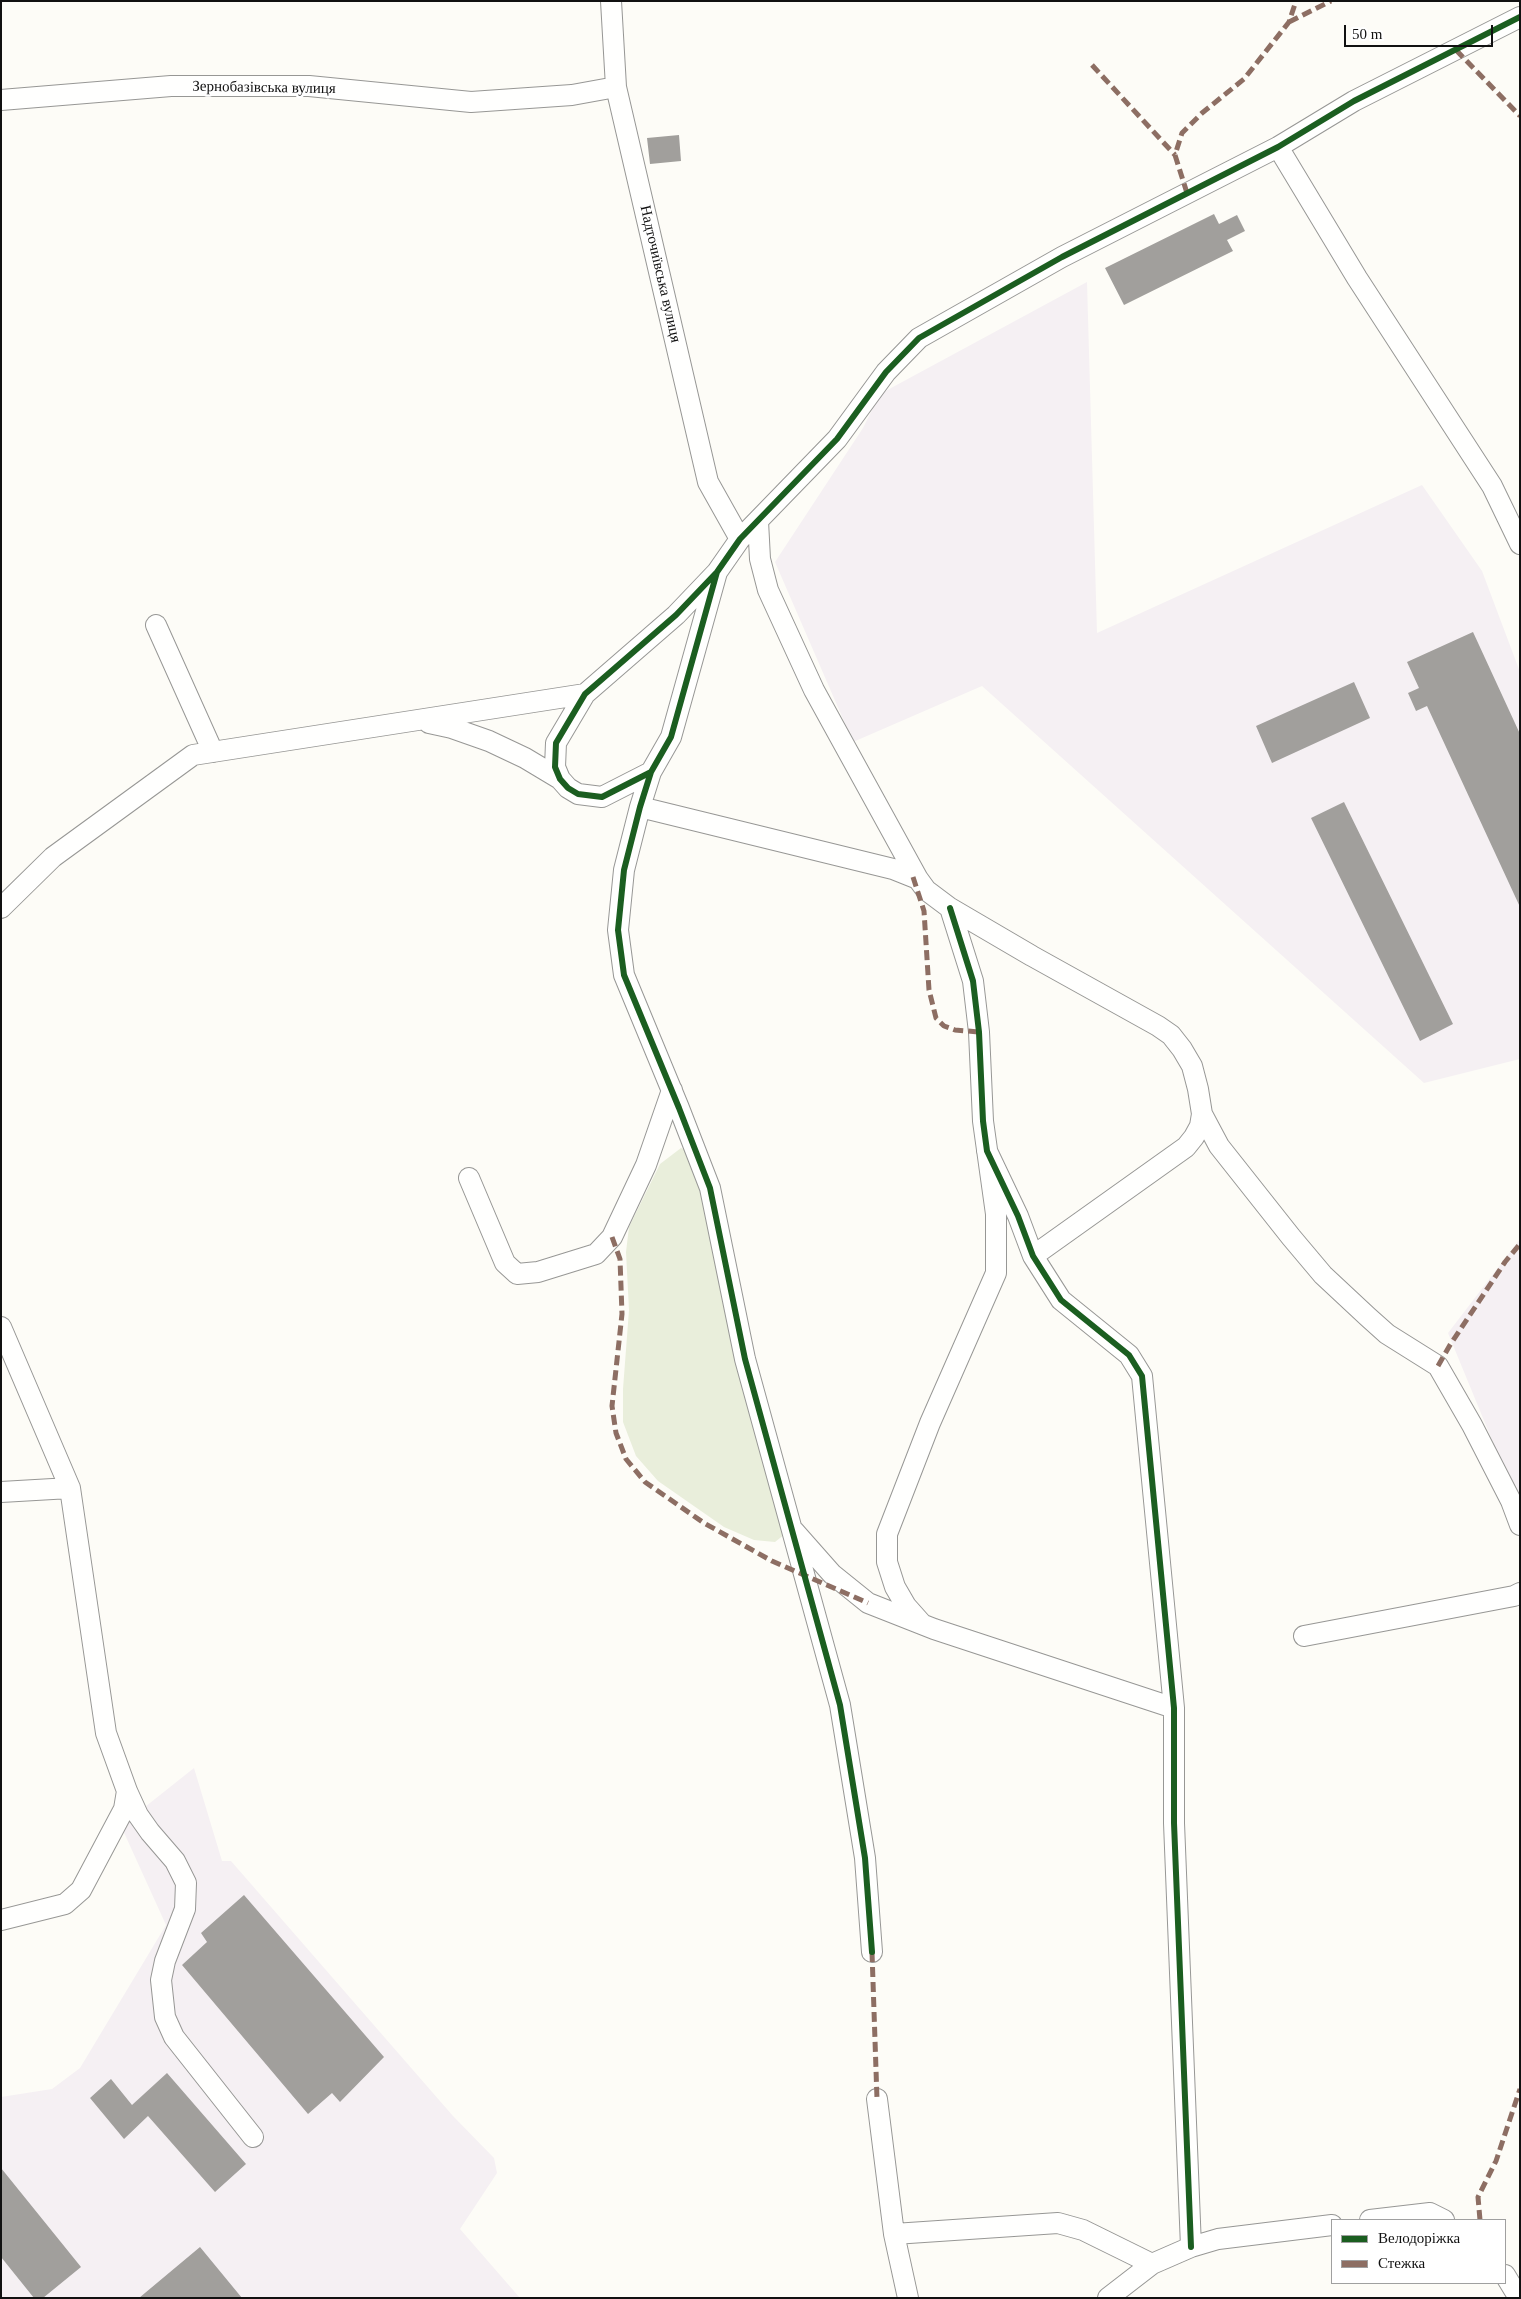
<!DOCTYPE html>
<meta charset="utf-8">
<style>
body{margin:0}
#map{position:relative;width:1521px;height:2299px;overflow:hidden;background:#fdfcf7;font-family:"Times New Roman",serif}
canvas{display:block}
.frame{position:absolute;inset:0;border:2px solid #111;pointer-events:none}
.legend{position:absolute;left:1331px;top:2219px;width:175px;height:65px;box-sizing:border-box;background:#fff;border:1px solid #a0a0a0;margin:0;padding:6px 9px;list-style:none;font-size:15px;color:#111}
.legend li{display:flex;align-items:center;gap:10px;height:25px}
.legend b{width:25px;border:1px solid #a0a0a0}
.scale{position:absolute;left:1344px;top:25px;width:149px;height:22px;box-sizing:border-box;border:2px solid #111;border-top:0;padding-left:6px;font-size:15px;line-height:18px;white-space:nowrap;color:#111;-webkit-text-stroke:4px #fff;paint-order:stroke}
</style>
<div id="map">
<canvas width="1521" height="2299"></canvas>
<div class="frame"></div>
<ul class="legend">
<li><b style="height:6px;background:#1b5e20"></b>Велодоріжка</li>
<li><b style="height:6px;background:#8d6e63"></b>Стежка</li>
</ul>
<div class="scale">50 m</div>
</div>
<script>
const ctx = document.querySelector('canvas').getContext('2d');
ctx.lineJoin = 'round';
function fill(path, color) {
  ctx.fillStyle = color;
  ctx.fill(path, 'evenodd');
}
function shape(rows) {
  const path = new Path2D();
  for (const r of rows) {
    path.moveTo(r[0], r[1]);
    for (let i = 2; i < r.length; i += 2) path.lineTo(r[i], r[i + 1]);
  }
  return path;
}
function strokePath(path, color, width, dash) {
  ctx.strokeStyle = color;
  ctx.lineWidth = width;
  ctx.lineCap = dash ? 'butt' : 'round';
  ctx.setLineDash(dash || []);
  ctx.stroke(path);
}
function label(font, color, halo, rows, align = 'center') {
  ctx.font = font + ' "Times New Roman",serif';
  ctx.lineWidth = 5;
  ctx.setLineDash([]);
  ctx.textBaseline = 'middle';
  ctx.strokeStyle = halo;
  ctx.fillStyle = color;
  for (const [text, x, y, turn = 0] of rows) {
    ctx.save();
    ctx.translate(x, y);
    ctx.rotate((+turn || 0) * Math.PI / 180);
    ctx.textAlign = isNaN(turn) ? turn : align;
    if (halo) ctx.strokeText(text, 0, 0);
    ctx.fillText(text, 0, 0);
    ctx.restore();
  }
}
fill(shape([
 [1087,282,1097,633,1422,485,1482,571,1520,672,1520,1059,1424,1083,982,686,853,742,775,562,863,428,880,394],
 [1520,1239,1520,1508,1448,1333],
 [194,1768,222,1861,231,1861,453,2116,494,2158,497,2173,460,2229,520,2298,1,2298,1,2097,52,2089,80,2068,166,1925,121,1826]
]), '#f5f0f3');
fill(shape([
 [681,1148,694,1152,785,1534,775,1542,754,1540,724,1527,658,1481,636,1456,623,1422,623,1389,629,1310,626,1252,629,1227,660,1164]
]), '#e9eedb');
fill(shape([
 [679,135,681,161,650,164,647,138],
 [1214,214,1219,224,1237,215,1245,231,1227,240,1233,251,1124,305,1105,268],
 [1473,632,1520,734,1520,907,1427,706,1416,711,1408,693,1419,688,1407,662],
 [1354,682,1370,718,1272,763,1256,726],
 [1344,802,1453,1024,1420,1041,1311,818],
 [244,1895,384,2057,340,2102,332,2093,308,2114,182,1965,207,1942,201,1933],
 [167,2073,246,2164,215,2192,148,2116,124,2139,90,2098,111,2079,132,2105],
 [1,2168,81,2267,43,2298,34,2298,1,2257],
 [200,2247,242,2298,139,2298]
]), '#a19f9c');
const minor = shape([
 [611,1,616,87,708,482,740,539],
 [1,100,171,86,309,86,471,102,572,95,616,87],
 [1278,147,1357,278,1492,486,1520,544],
 [758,521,760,559,768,590,814,690,918,879,926,890,950,908,1032,956,1158,1026,1171,1035,1182,1049,1192,1066,1198,1089,1202,1114,1219,1146,1291,1237,1323,1275,1368,1317,1387,1334,1438,1366,1472,1425,1511,1501,1520,1525],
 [717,572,671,737,651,772,640,807,624,870,618,930,624,975,679,1108,710,1188,745,1359,840,1705,865,1858,872,1952],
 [156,625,213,752],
 [429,723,452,728,489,741,525,758,560,779],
 [651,772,602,797,578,794,568,788,560,779,555,767,556,743,585,694,676,615,717,572,740,539,837,439,886,372,919,338,1062,257,1278,147,1354,101,1520,17],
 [640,807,893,869,918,879],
 [1,908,53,857,193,755,585,694],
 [987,1151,1018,1216,1033,1256,1061,1300,1129,1355,1142,1376,1174,1708,1174,1823,1191,2247],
 [469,1178,505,1263,517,1274,538,1272,596,1254,612,1237,646,1165,672,1090],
 [1033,1256,1186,1147,1194,1137,1200,1126,1202,1114],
 [1,1327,70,1488,106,1733,127,1791,138,1815,150,1832,175,1861,186,1883,185,1909,165,1961,161,1980,165,2017,174,2037,253,2137],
 [1,1492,70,1488],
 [794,1531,832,1574,868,1603,934,1629,1174,1708],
 [922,1624,906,1606,895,1587,887,1562,887,1534,930,1423,996,1273,996,1214,983,1121,979,1032,973,981,950,908],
 [1304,1636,1514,1596,1520,1593],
 [1,1920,65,1904,81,1890,124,1809,127,1791],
 [877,2099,894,2234,908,2298],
 [1370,2220,1430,2213,1444,2220],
 [894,2234,1058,2223,1083,2230,1152,2264],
 [1505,2275,1519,2298],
 [1108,2298,1152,2264,1191,2247,1218,2239,1332,2225]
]);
strokePath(minor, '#979795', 22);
strokePath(minor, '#fffffe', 20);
strokePath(shape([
 [1289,22,1331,1],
 [1456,50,1520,116],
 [1092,65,1175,155],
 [1187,193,1175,155,1182,133,1202,113,1244,79,1289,22,1296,1],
 [913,877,924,911,929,990,936,1018,944,1026,955,1030,979,1032],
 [612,1237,620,1259,622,1314,612,1406,616,1433,626,1459,645,1482,704,1523,772,1561,868,1603],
 [1438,1366,1450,1345,1505,1262,1520,1244],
 [872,1952,877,2099],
 [1480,2220,1478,2197,1496,2161,1520,2089]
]), '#8d6e63', 5, [10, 5]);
strokePath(shape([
 [717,572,671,737,651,772,640,807,624,870,618,930,624,975,679,1108,710,1188,745,1359,840,1705,865,1858,872,1952],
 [651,772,602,797,578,794,568,788,560,779,555,767,556,743,585,694,676,615,717,572,740,539,837,439,886,372,919,338,1062,257,1278,147,1354,101,1520,17],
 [950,908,973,981,979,1032,983,1121,987,1151,1018,1216,1033,1256,1061,1300,1129,1355,1142,1376,1174,1708,1174,1823,1191,2247]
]), '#1b5e20', 6);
label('15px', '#111', '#fff', [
 ["Зернобазівська вулиця",264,88,1],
 ["Надточиївська вулиця",660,274,77]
]);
</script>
